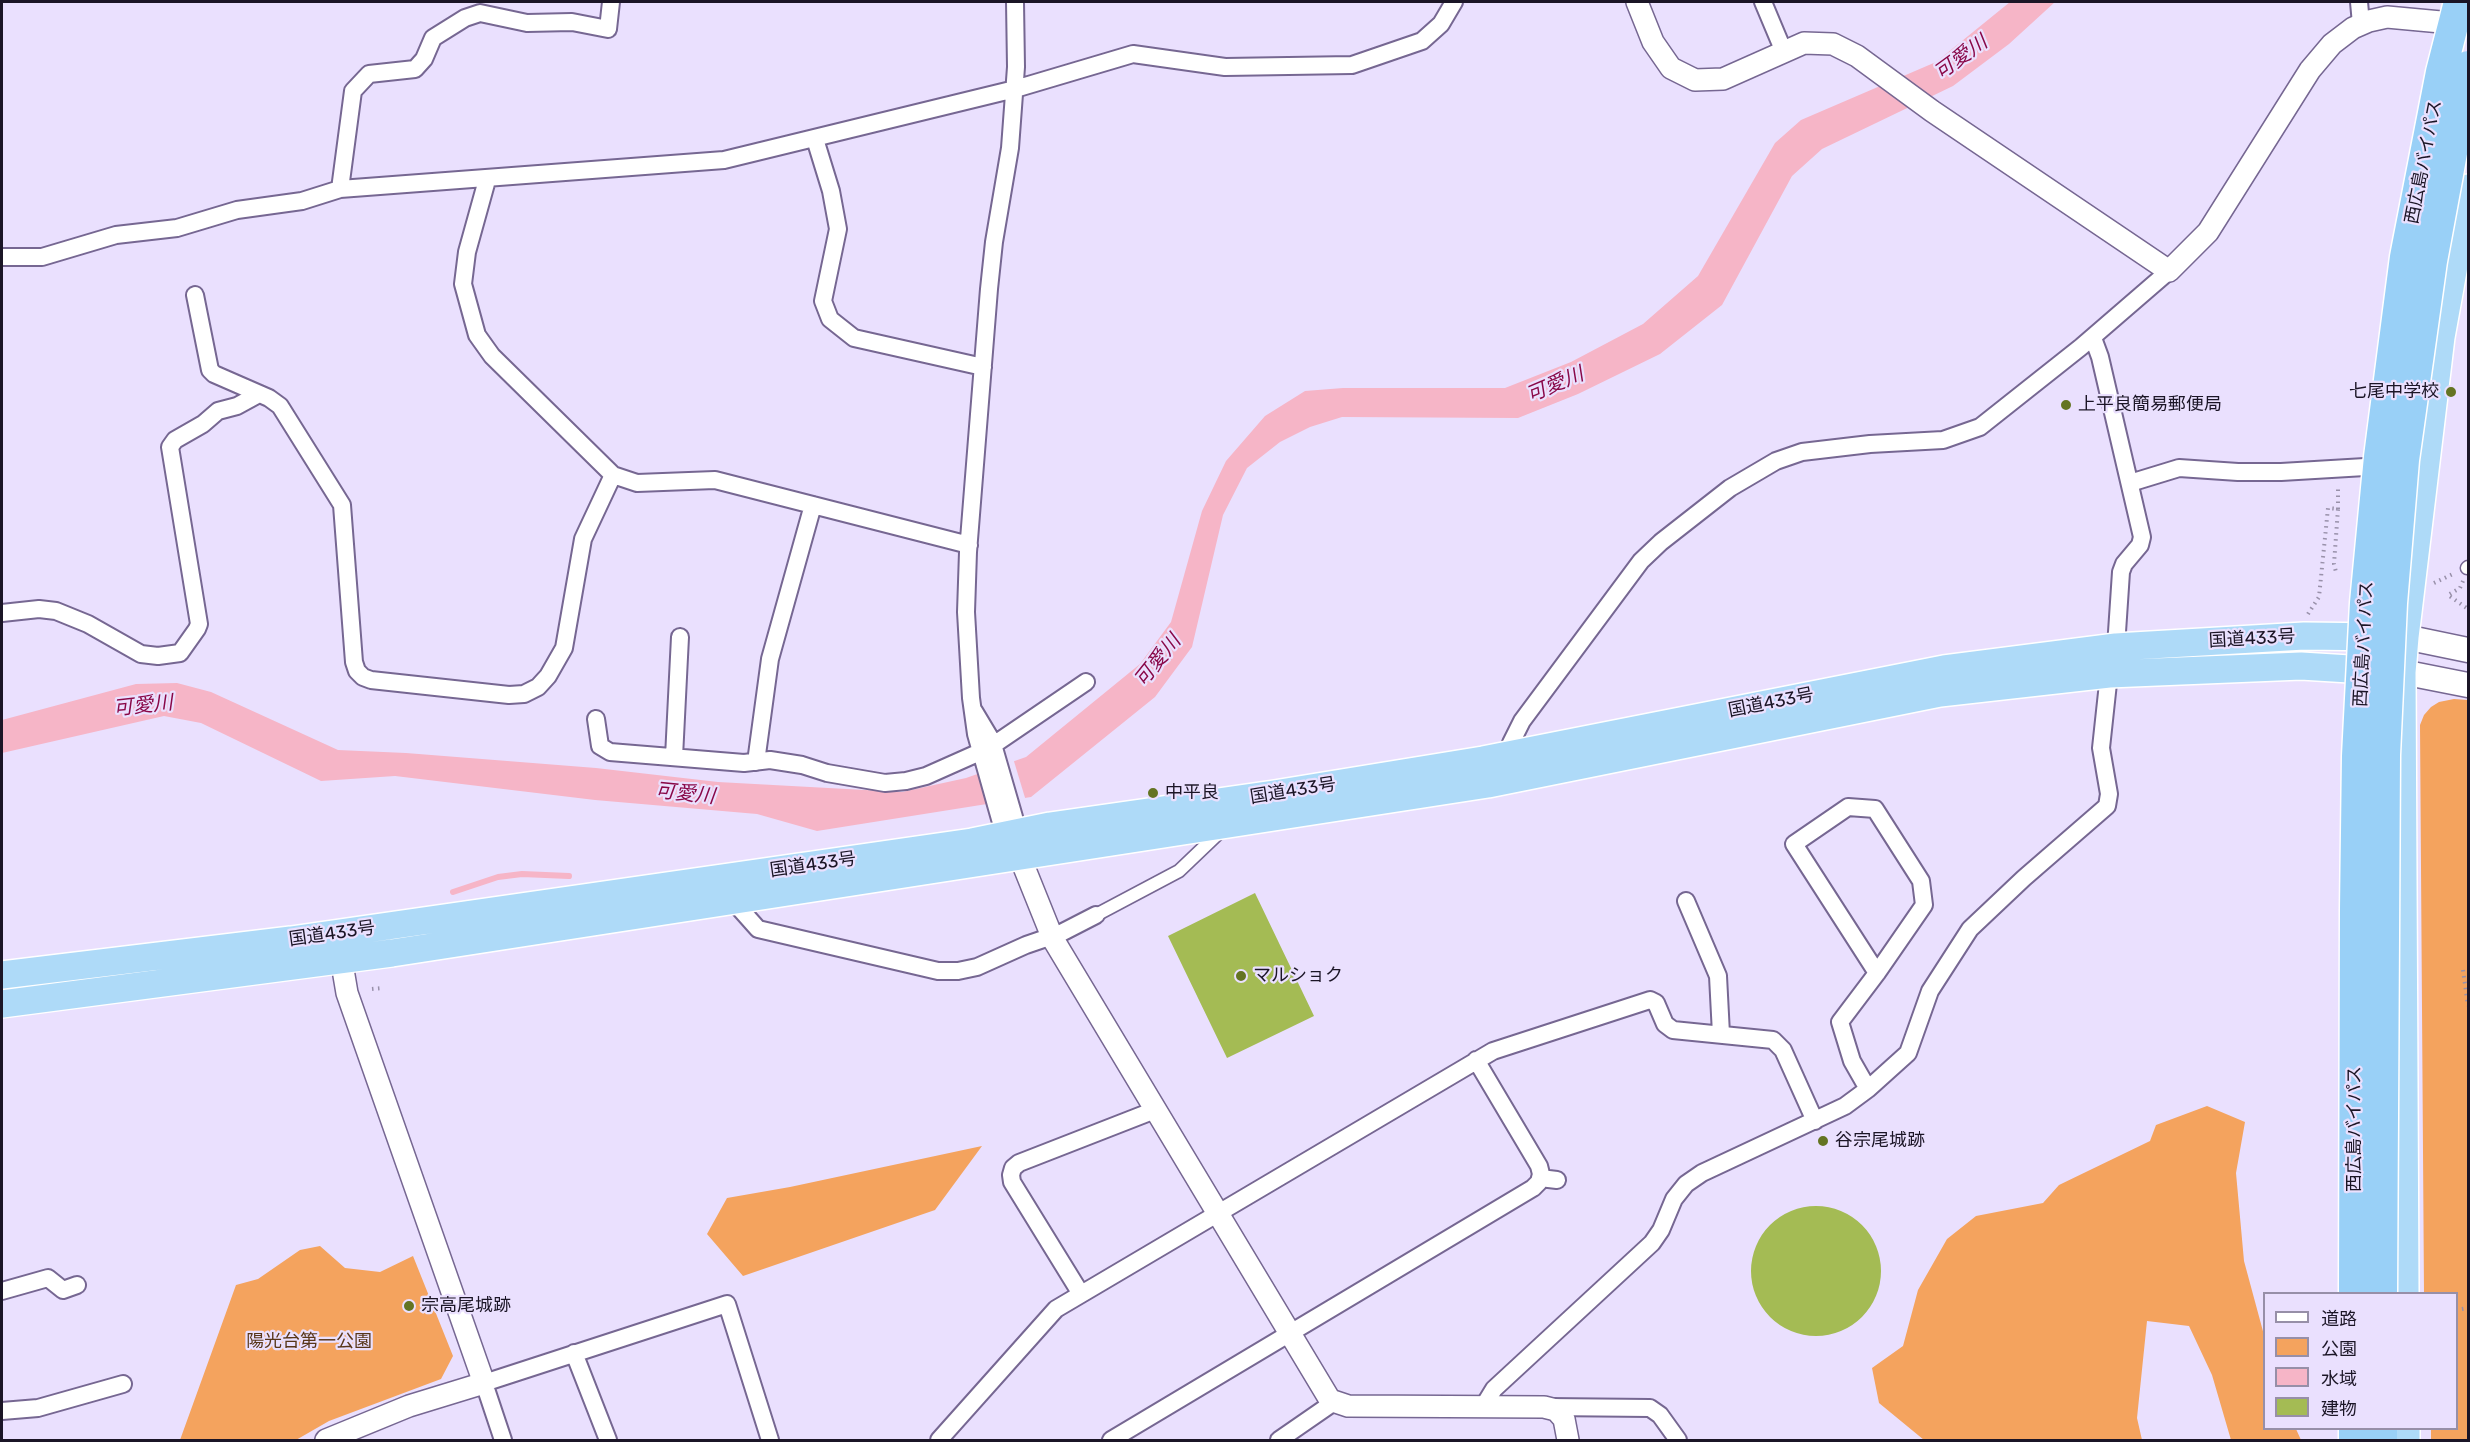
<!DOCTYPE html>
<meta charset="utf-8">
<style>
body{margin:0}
#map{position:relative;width:2470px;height:1442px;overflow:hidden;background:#eae0fe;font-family:Rubik,"Noto Sans JP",sans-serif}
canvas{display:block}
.frame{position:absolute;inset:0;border:3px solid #1b1526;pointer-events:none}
.legend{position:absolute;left:2263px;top:1292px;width:195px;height:138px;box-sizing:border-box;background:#eae0fe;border:2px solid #978fa8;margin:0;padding:8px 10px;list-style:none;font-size:18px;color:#1b1526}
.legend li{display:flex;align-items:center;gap:12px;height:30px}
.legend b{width:30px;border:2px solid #978fa8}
</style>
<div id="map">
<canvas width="2470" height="1442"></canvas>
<div class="frame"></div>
<ul class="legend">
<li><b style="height:8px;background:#fff"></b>道路</li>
<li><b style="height:16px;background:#f4a35e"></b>公園</li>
<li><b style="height:16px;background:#f6b5c7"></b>水域</li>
<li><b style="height:16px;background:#a4bb54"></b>建物</li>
</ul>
</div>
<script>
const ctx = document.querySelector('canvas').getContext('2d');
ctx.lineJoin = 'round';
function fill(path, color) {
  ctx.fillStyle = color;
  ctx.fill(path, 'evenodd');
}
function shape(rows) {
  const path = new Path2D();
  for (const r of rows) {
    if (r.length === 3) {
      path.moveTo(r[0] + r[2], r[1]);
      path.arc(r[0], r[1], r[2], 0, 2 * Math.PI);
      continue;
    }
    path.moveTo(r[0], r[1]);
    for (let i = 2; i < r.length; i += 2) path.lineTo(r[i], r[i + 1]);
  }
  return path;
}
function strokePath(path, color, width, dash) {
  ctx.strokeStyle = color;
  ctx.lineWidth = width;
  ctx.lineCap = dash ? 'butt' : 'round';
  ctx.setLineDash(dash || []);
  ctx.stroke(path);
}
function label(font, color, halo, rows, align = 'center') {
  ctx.font = font + ' Rubik,"Noto Sans JP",sans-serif';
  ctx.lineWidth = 4.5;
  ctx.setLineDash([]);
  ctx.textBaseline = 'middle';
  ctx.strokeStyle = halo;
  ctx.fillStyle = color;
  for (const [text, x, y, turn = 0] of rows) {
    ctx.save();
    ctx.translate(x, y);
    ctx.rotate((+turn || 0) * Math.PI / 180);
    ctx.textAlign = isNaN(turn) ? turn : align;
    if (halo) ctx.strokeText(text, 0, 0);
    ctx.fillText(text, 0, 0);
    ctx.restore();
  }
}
fill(shape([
 [2454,699,2468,700,2468,1440,2431,1440,2431,1429,2456,1428,2456,1294,2424,1293,2420,725,2424,715,2431,707,2439,702],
 [2207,1106,2245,1122,2236,1173,2244,1261,2264,1335,2264,1428,2296,1429,2301,1440,2231,1440,2212,1375,2189,1326,2147,1321,2137,1418,2142,1440,1924,1440,1879,1403,1872,1368,1903,1346,1918,1290,1947,1239,1976,1216,2043,1203,2059,1185,2150,1141,2156,1125],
 [982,1146,935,1210,743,1276,707,1234,727,1198,790,1187],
 [320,1246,345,1268,380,1272,413,1256,453,1356,441,1379,329,1421,296,1440,180,1440,236,1285,258,1279,300,1250]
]), '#f4a35e');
fill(shape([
 [2010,2,2055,2,2009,44,1953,86,1822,149,1792,176,1722,305,1660,354,1578,394,1518,418,1342,417,1310,427,1280,442,1247,468,1223,515,1192,647,1155,697,1031,797,817,831,757,814,595,800,395,776,321,781,201,723,164,716,2,753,2,720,136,684,177,683,211,692,338,750,406,753,596,768,718,782,902,792,966,778,1026,757,1140,664,1171,622,1202,511,1226,461,1265,416,1305,391,1343,388,1505,388,1571,362,1643,324,1698,276,1775,143,1801,120,1936,62]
]), '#f6b5c7');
fill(shape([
 [1013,758,1026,801,1003,804,992,766]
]), '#eae0fe');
strokePath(shape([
 [453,892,498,877,522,874,569,876]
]), '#f6b5c7', 6);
fill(shape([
 [1255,893,1314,1016,1227,1058,1168,936],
 [1816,1271,65]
]), '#a4bb54');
const pedestrian = shape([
 [2467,568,2468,567],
 [1096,915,1179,871,1223,829]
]);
const minor = shape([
 [1763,2,1784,52],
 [2359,2,2361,24],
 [815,139,831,191,838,229,823,301,830,319,854,338,983,367],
 [487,180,467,252,463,284,477,335,492,356,613,475,637,483,715,480,969,545],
 [340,189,353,91,369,74,415,69,424,59,433,38,465,18,480,13,527,23,572,22,608,29,611,2],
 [2,257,42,257,116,235,177,228,237,210,302,201,340,189,724,160,1015,89,1133,54,1225,67,1352,65,1422,41,1441,24,1454,2],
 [195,295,210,370,214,374,269,398,280,406,342,505,354,662,357,671,363,677,371,680,509,695,524,694,538,687,548,676,564,648,583,539,613,475],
 [2093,338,2100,357,2142,537,2140,545,2124,564,2121,572,2116,647],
 [2130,483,2179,468,2238,472,2281,472,2365,467],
 [2,613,39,609,56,611,88,624,141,654,158,656,180,653,197,629,199,624,170,447,175,440,203,424,218,411,237,406,259,394],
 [974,711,992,741,1014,817,1017,841],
 [596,719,600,746,610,752,744,763,770,760,802,765,827,773,885,783,906,781,926,776,989,748,1086,682],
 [674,757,680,637],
 [1508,761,1511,743,1522,721,1641,561,1661,542,1730,488,1776,461,1802,452,1870,444,1943,440,1980,427,2081,347,2169,271],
 [756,762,770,659,813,505],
 [1013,840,1000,819,976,734,971,698,966,612,968,552,989,289,994,242,1010,148,1016,67,1015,2],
 [1686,901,1718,976,1721,1034],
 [734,902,758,929,938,971,958,971,977,967,1026,945,1061,933,1096,915],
 [1868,1089,1852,1061,1840,1022,1877,973,1924,905,1921,881,1875,809,1848,807,1794,844,1877,973],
 [1540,1178,1557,1180],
 [2,1291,48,1278,63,1290,77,1285],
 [1081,1294,1012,1182,1011,1175,1013,1168,1019,1163,1155,1110],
 [574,1353,608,1440],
 [1483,1407,1494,1389,1652,1243,1661,1230,1674,1199,1686,1184,1702,1173,1845,1106,1868,1089,1908,1053,1930,991,1970,929,2024,878,2107,806,2109,794,2101,748,2109,674],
 [1547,1407,1650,1408,1660,1415,1678,1440],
 [2,1411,38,1408,123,1384],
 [503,1440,484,1383,727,1304,770,1440],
 [939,1440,1056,1309,1493,1051,1650,1000,1656,1003,1665,1024,1673,1030,1773,1040,1783,1050,1815,1121],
 [1111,1440,1533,1188,1539,1182,1541,1174,1539,1166,1476,1060],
 [1279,1440,1334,1402]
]);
const tertiary = shape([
 [1637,2,1653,42,1671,68,1695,80,1723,79,1804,43,1833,44,1857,56,1932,111,2169,271,2208,232,2310,70,2332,44,2353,28,2369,21,2387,17,2441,22],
 [1020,857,1053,939,1330,1400,1348,1406,1544,1407,1556,1410,1564,1419,1568,1440],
 [326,1440,409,1406,484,1383,347,993,339,946]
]);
const secondary = shape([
 [2405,637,2468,650],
 [2402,672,2468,685]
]);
const trunk = shape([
 [2,975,291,940,972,842,1050,826,1274,794,1483,760,1944,669,2116,647,2304,636,2385,637],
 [2,1004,392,953,1488,784,1940,693,2109,674,2301,666,2382,671],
 [2405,1294,2402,672,2405,637,2441,337,2468,188],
 [2406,1428,2406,1440]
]);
const motorway = shape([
 [2354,1440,2354,1428],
 [2382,1440,2382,1428]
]);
strokePath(pedestrian, '#766792', 15);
strokePath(minor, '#766792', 20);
strokePath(tertiary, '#766792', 24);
strokePath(secondary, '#766792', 27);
strokePath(trunk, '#fff', 30);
strokePath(motorway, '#fff', 33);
strokePath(shape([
 [2338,509,2338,486],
 [2463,581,2460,588,2448,595,2468,609],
 [2434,583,2455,573],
 [2308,614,2319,597,2328,508,2338,509,2334,564,2336,572],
 [2463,970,2468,1006],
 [372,989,382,988],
 [2456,1310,2468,1308]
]), '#9991aa', 4, [1.5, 4.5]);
strokePath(pedestrian, '#fff', 12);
strokePath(minor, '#fff', 16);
strokePath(tertiary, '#fff', 21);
strokePath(secondary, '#fff', 24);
strokePath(trunk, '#aedaf8', 27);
strokePath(motorway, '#99d0f7', 30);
const motorwayBridge = shape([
 [2354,1294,2355,909,2357,756,2365,603,2379,457,2405,257,2441,72,2459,2],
 [2382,1294,2385,755,2392,603,2404,460,2432,261,2468,66]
]);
strokePath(motorwayBridge, '#fff', 33, []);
strokePath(motorwayBridge, '#99d0f7', 30);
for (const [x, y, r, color] of [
 [2451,392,6,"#647422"],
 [2066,405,6,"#647422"],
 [1153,793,6,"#647422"],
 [1241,976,6,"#647422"],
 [1823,1141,6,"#647422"],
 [409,1306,6,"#647422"]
]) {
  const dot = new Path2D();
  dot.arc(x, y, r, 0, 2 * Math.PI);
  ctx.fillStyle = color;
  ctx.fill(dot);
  strokePath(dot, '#eae0fe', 2);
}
label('18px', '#1b1526', '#eae0fe', [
 ["西広島バイパス",2424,162,-79],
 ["国道433号",2252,639,-3],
 ["西広島バイパス",2364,644,-87],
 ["国道433号",1771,703,-11],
 ["国道433号",1293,791,-9],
 ["国道433号",813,865,-8],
 ["国道433号",332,934,-8],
 ["西広島バイパス",2355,1129,-90]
]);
label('18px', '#1b1526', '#eae0fe', [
 ["七尾中学校",2439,392,"right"],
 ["上平良簡易郵便局",2078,405],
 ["中平良",1165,793],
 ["マルショク",1253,976],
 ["谷宗尾城跡",1835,1141],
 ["宗高尾城跡",421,1306]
], 'left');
label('18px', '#583619', '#eae0fe', [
 ["陽光台第一公園",309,1342]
]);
label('italic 20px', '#890848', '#eae0fe', [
 ["可愛川",1961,58,-36],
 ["可愛川",1555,385,-23],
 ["可愛川",1158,661,-51],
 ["可愛川",143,706,-6],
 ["可愛川",685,794,6]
]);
</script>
